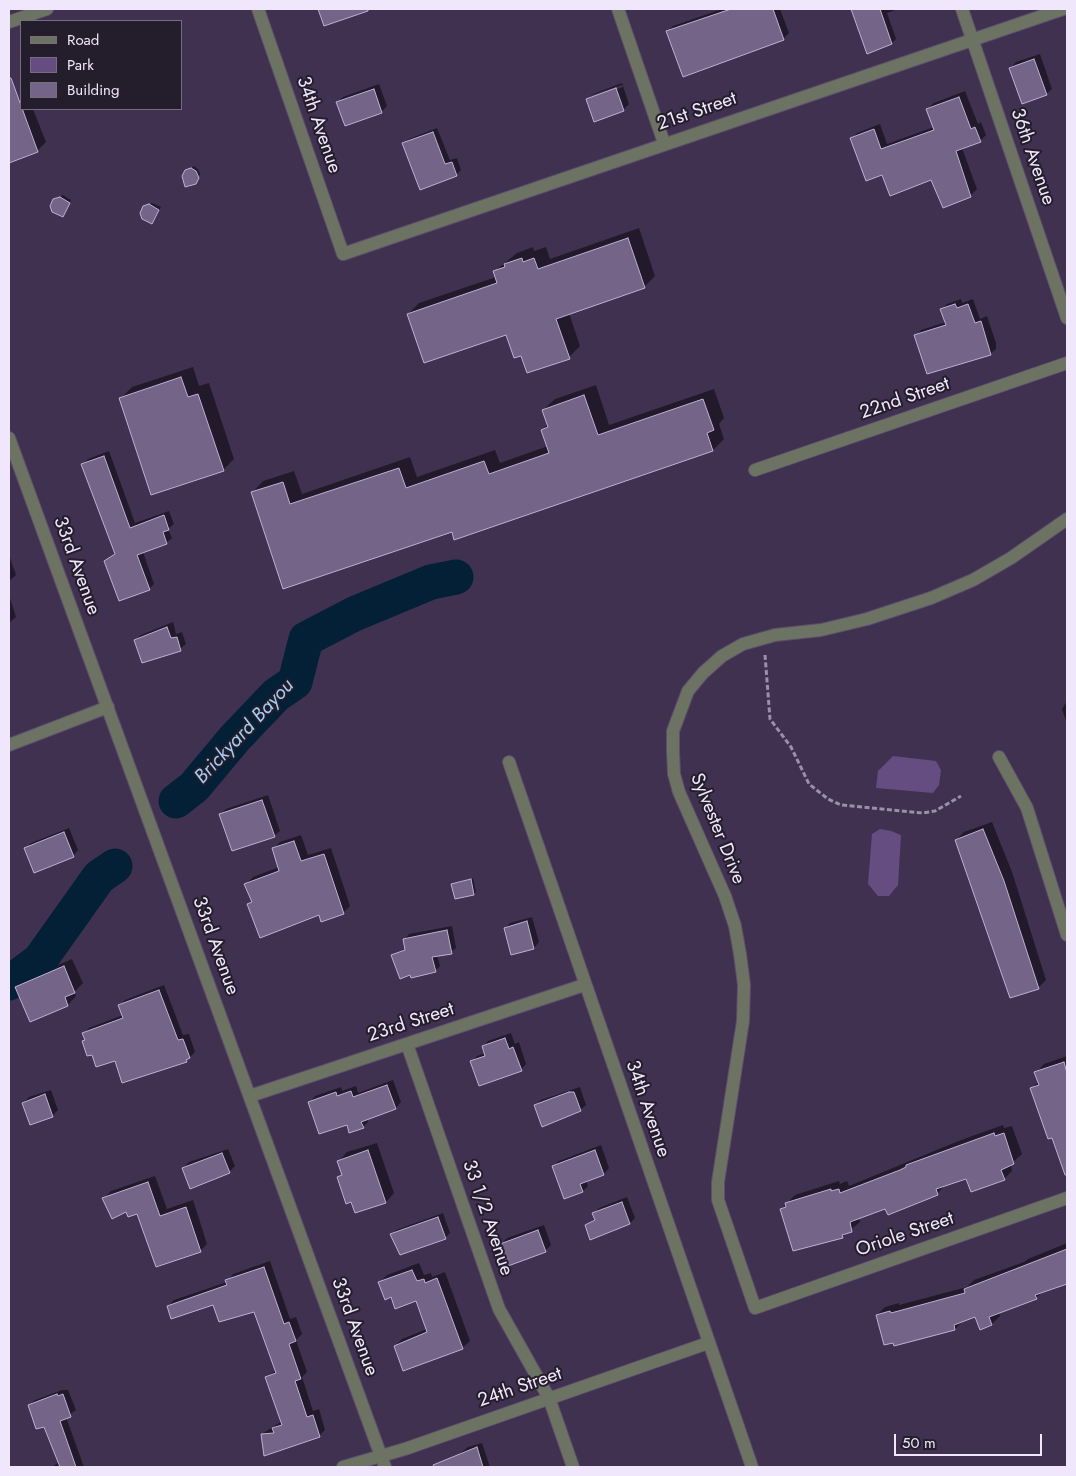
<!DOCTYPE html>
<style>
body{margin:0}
#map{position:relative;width:1076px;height:1476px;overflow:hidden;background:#403151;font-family:Jost,sans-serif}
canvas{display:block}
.frame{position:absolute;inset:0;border:10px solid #f0e7fc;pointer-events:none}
.legend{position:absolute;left:20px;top:20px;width:162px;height:90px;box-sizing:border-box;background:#241d2b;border:1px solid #766e7f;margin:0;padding:6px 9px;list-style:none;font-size:15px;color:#f0e7fc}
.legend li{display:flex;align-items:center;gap:10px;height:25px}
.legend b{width:25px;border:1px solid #766e7f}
.scale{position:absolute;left:894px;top:1434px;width:148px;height:22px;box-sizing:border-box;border:2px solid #f0e7fc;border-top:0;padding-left:6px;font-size:15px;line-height:18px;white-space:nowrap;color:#f0e7fc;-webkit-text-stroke:4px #241d2b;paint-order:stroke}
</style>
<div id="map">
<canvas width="1076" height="1476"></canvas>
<div class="frame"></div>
<ul class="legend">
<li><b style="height:6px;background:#6c7362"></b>Road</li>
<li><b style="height:14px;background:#664d81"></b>Park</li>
<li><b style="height:14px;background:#746487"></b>Building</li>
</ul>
<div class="scale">50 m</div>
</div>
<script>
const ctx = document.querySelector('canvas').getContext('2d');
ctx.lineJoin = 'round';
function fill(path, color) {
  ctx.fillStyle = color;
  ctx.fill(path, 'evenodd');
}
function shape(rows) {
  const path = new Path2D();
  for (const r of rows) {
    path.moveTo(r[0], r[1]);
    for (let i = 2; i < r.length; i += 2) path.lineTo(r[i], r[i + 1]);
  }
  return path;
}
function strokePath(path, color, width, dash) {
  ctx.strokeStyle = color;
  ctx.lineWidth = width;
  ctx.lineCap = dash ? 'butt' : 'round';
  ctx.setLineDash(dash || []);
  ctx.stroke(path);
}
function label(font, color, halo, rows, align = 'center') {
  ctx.font = font + ' Jost,sans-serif';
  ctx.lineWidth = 4;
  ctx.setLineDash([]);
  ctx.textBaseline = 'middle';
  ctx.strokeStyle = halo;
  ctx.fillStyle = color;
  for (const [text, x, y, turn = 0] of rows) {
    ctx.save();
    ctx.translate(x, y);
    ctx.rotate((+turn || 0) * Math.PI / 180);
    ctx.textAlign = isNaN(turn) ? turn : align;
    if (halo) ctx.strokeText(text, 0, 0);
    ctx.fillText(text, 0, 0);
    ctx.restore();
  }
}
fill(shape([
 [893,756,936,761,941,770,939,785,933,793,876,788,878,771],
 [880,829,891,831,901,835,898,885,889,896,878,896,868,884,872,834]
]), '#664d81');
fill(shape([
 [722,9,780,9,789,33,783,39,668,31,673,26],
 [853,9,898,9,887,13,896,39,892,43,868,52],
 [1040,54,1052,89,1046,94,1010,68,1016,62],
 [622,83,629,104,623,110,588,99,593,94],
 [622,85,623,87,592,98,592,95],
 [379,84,387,106,381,112,337,103,343,97],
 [965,91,978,124,981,122,986,135,980,141,962,148,977,189,971,195,944,207,932,178,883,173,851,139,857,133,880,124,887,144,934,127,927,109,934,103],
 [21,98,21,109,33,109,46,142,37,151,9,161,9,102],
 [437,128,450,160,457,158,461,170,456,175,404,144,409,139],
 [194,166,198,169,200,174,196,183,186,171],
 [63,195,71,200,65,213,54,200],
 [152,203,161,207,152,222,144,207],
 [639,228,655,276,644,287,569,313,580,346,569,357,522,354,507,333,408,314,419,303,496,277,494,272,517,253,533,247,534,251,546,247,550,259],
 [961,299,962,303,973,299,980,319,987,316,996,343,996,349,990,354,916,336,921,330,946,322,942,309,947,304],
 [193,367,199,386,209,383,234,459,223,470,120,399,132,387],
 [596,385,609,425,714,389,724,418,719,424,724,439,713,450,452,531,284,587,252,493,263,481,294,471,302,494,410,457,417,477,495,450,500,463,548,446,542,430,548,424,543,410,555,399],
 [109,451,135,523,169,511,174,524,168,529,172,538,166,543,143,552,154,584,149,589,105,561,115,553,83,464,88,459],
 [9,555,16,575,9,581],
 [9,595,16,617,9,623],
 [173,622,176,634,182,632,186,644,180,649,135,640,141,635],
 [1067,701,1067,724,1062,709],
 [268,795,280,831,274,836,220,814,226,809],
 [992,822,1012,872,1046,980,1038,988,956,840,964,832],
 [69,828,78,850,73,856,26,848,31,843],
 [301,835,308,855,331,848,350,906,343,913,320,914,249,904,252,901,246,884,253,877,279,867,273,849,280,842],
 [473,878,476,892,474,894,452,884],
 [532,917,539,942,534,948,505,928,510,923],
 [452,926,456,948,451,952,437,955,440,966,435,971,411,973,393,956,406,948,405,939,409,934],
 [72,959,83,983,74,992,76,996,68,1005,31,1021,17,988,25,979],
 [164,985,183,1035,189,1034,195,1052,186,1061,115,1059,86,1039,84,1033,89,1028,123,1015,120,1005,125,1000],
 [511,1033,515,1044,519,1042,526,1064,521,1070,472,1062,477,1056,486,1053,483,1047,488,1041],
 [1067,1056,1067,1159,1061,1161,1032,1088,1039,1081,1036,1073,1044,1064],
 [393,1080,401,1102,396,1108,367,1118,368,1122,363,1127,347,1123,310,1102,315,1096,341,1087,342,1091,356,1086,358,1093],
 [580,1087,586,1105,580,1110,535,1105,541,1100],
 [51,1090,58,1110,52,1116,23,1103,29,1097],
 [1003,1125,1004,1128,1012,1126,1022,1154,1011,1164,1012,1171,1004,1179,967,1177,945,1185,937,1194,886,1207,859,1218,860,1222,842,1237,781,1209,795,1195,839,1181,840,1184,847,1181,849,1186,961,1140],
 [377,1143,394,1193,386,1202,356,1212,338,1178,343,1173,339,1161,347,1152],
 [601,1145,609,1168,604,1174,586,1180,588,1186,583,1191,553,1166,559,1161],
 [228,1149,235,1166,229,1172,183,1168,189,1162],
 [155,1176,167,1209,193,1200,207,1244,200,1251,138,1212,127,1211,104,1198,111,1191],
 [627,1197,635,1218,630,1223,586,1225,596,1218,594,1213,599,1208],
 [443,1213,450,1233,445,1238,392,1234,396,1230],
 [544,1225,551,1245,545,1251,501,1244,507,1238],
 [1067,1243,1067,1283,1043,1291,1036,1298,999,1312,1000,1316,992,1324,976,1316,964,1320,955,1329,877,1315,885,1307,899,1303,899,1305,967,1287,974,1280,1024,1262,1028,1259],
 [270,1261,290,1319,296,1317,302,1334,296,1340,307,1372,302,1377,313,1411,319,1409,325,1430,319,1436,262,1434,282,1421,267,1377,276,1370,255,1311,214,1304,168,1306,174,1300,227,1282,233,1274],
 [419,1263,424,1275,431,1273,432,1277,445,1272,470,1341,462,1348,395,1346,402,1339,427,1329,417,1299,392,1296,380,1282,387,1275],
 [62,1390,68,1390,76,1410,66,1417,84,1467,52,1467,59,1462,44,1425,29,1405,35,1400],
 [482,1443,490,1467,449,1467,448,1463,468,1447]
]), '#0007');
strokePath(shape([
 [176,801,194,787,235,738,276,695,295,682,306,639,354,614,431,582,456,577],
 [9,983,40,960,99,877,115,866]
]), '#042036', 35);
const building = shape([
 [318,9,368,9,368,11,324,26,318,9],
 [731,9,773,9,784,40,683,77,666,31,731,9],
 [851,9,880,9,892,44,867,54,851,9],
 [1034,59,1047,95,1022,104,1009,68,1034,59],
 [9,78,11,78,38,152,9,163,9,78],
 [616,88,624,111,594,122,586,99,616,88],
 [374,89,382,113,345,126,336,102,374,89],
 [959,97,971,129,975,127,981,142,956,151,971,197,943,208,931,180,890,196,882,175,866,181,850,138,874,129,881,149,934,130,926,109,959,97],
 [433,132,445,164,452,162,457,176,420,190,402,143,433,132],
 [191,168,196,171,199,178,196,184,185,187,182,176,185,170,191,168],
 [60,197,70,203,63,217,52,212,50,206,53,199,60,197],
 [149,204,159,210,152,224,142,219,140,213,143,206,149,204],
 [628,238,645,288,556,319,570,359,527,373,521,356,514,358,506,335,424,363,407,314,497,283,493,271,505,267,504,264,522,258,523,262,534,258,538,269,628,238],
 [955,304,957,308,968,304,975,323,981,321,991,355,927,374,914,335,946,325,940,309,955,304],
 [181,377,188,397,198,394,224,471,151,495,119,398,181,377],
 [584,395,598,435,703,399,714,430,707,433,713,451,454,540,452,532,283,589,251,492,283,482,290,504,399,468,406,488,484,461,489,474,549,453,541,430,548,427,542,410,584,395],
 [104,456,130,528,164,515,169,530,163,532,167,544,137,555,150,590,119,601,104,561,115,554,81,464,104,456],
 [167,627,171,638,177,637,181,651,142,663,134,640,167,627],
 [262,800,275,837,232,851,219,814,262,800],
 [983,829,1004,881,1039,989,1010,998,955,840,983,829],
 [64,832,74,857,34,873,24,848,64,832],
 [294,841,301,861,324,854,344,914,321,922,319,915,260,938,247,904,252,902,244,884,279,871,272,848,294,841],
 [471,879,474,895,455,899,451,884,471,879],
 [527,921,534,949,511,955,504,928,527,921],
 [447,930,452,954,432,957,436,972,411,978,410,975,400,979,391,955,405,950,403,939,447,930],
 [64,966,75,993,65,997,68,1006,30,1022,15,987,64,966],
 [159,990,178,1040,183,1039,190,1058,186,1060,187,1062,122,1083,115,1061,96,1067,92,1055,87,1056,82,1041,85,1040,82,1033,123,1018,118,1005,159,990],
 [505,1038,509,1049,513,1047,522,1071,479,1086,470,1061,485,1056,482,1046,505,1038],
 [1064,1062,1067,1073,1067,1175,1065,1175,1052,1138,1048,1139,1030,1088,1039,1085,1034,1072,1064,1062],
 [387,1085,396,1109,361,1122,364,1128,349,1133,347,1125,319,1134,308,1102,336,1092,337,1096,351,1091,353,1097,387,1085],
 [569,1092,574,1092,581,1111,542,1127,534,1105,569,1092],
 [45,1094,53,1117,30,1125,22,1103,45,1094],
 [994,1133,995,1136,1004,1133,1014,1164,1001,1170,1005,1180,971,1192,966,1179,936,1189,938,1195,888,1215,885,1209,850,1222,852,1232,842,1235,843,1238,793,1251,780,1209,786,1207,785,1203,831,1189,831,1191,839,1189,840,1193,900,1170,906,1167,906,1165,994,1133],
 [368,1150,386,1203,355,1213,351,1202,346,1204,337,1177,342,1175,337,1161,368,1150],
 [595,1150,604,1175,580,1184,583,1192,564,1199,552,1166,595,1150],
 [222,1153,230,1173,190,1189,182,1168,222,1153],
 [148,1182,160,1216,186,1207,201,1252,156,1267,137,1214,128,1217,126,1212,112,1219,102,1198,148,1182],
 [622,1202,630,1224,590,1240,585,1225,595,1220,592,1213,622,1202],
 [438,1217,446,1239,400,1255,390,1234,438,1217],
 [538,1230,546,1252,508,1266,500,1244,538,1230],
 [1067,1249,1067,1284,1035,1295,1037,1299,989,1317,992,1325,980,1330,975,1317,954,1325,955,1330,894,1346,893,1343,884,1345,876,1315,890,1311,891,1313,965,1293,964,1289,1067,1249],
 [264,1267,284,1324,289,1322,296,1341,289,1344,301,1379,295,1381,307,1417,313,1415,320,1437,264,1456,261,1434,274,1433,272,1428,282,1425,265,1377,276,1373,254,1312,219,1322,213,1305,171,1319,167,1306,227,1285,225,1280,264,1267],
 [412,1270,417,1281,424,1279,425,1283,437,1278,463,1349,403,1371,394,1346,427,1332,416,1301,395,1309,391,1297,385,1300,378,1282,412,1270],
 [57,1394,58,1396,63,1394,71,1417,60,1421,76,1467,60,1467,44,1427,36,1429,28,1405,57,1394],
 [477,1447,483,1467,434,1467,433,1465,477,1447]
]);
fill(building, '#746487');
strokePath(building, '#c0afd6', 1);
const minor = shape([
 [258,9,343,254,1063,9],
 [618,9,664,143],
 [962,9,1067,318],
 [9,22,47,9],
 [9,438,385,1467],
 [755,470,1067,363],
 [1067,519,1011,558,973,580,931,598,867,619,821,630,775,635,743,644,722,656,703,673,688,691,673,731,673,751,674,774,679,792,725,896,735,926,740,954,744,985,743,1021,718,1182,718,1200,755,1308,1067,1198],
 [9,745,108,707],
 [999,757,1027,808,1067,935],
 [509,762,752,1467],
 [407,1044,499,1309,549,1398,573,1467],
 [250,1096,584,985],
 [343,1467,405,1449,708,1343]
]);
strokePath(minor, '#5c4e6c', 14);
strokePath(shape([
 [765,655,770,719,791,747,809,784,828,799,841,805,923,813,935,811,961,796]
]), '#9b8faa', 3, [5, 2.5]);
strokePath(minor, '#6c7362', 12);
label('19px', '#f0e7fc', '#241d2b', [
 ["21st Street",697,112,-19],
 ["34th Avenue",318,125,71],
 ["36th Avenue",1032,157,71],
 ["22nd Street",905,399,-19],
 ["33rd Avenue",76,566,70],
 ["Sylvester Drive",717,829,68],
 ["33rd Avenue",215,946,70],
 ["23rd Street",411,1023,-18],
 ["34th Avenue",647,1109,71],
 ["33 1/2 Avenue",487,1218,71],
 ["Oriole Street",905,1235,-19],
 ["33rd Avenue",354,1327,70],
 ["24th Street",520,1388,-19]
]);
label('italic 20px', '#a3cef5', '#241d2b', [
 ["Brickyard Bayou",245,732,-47]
]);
</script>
